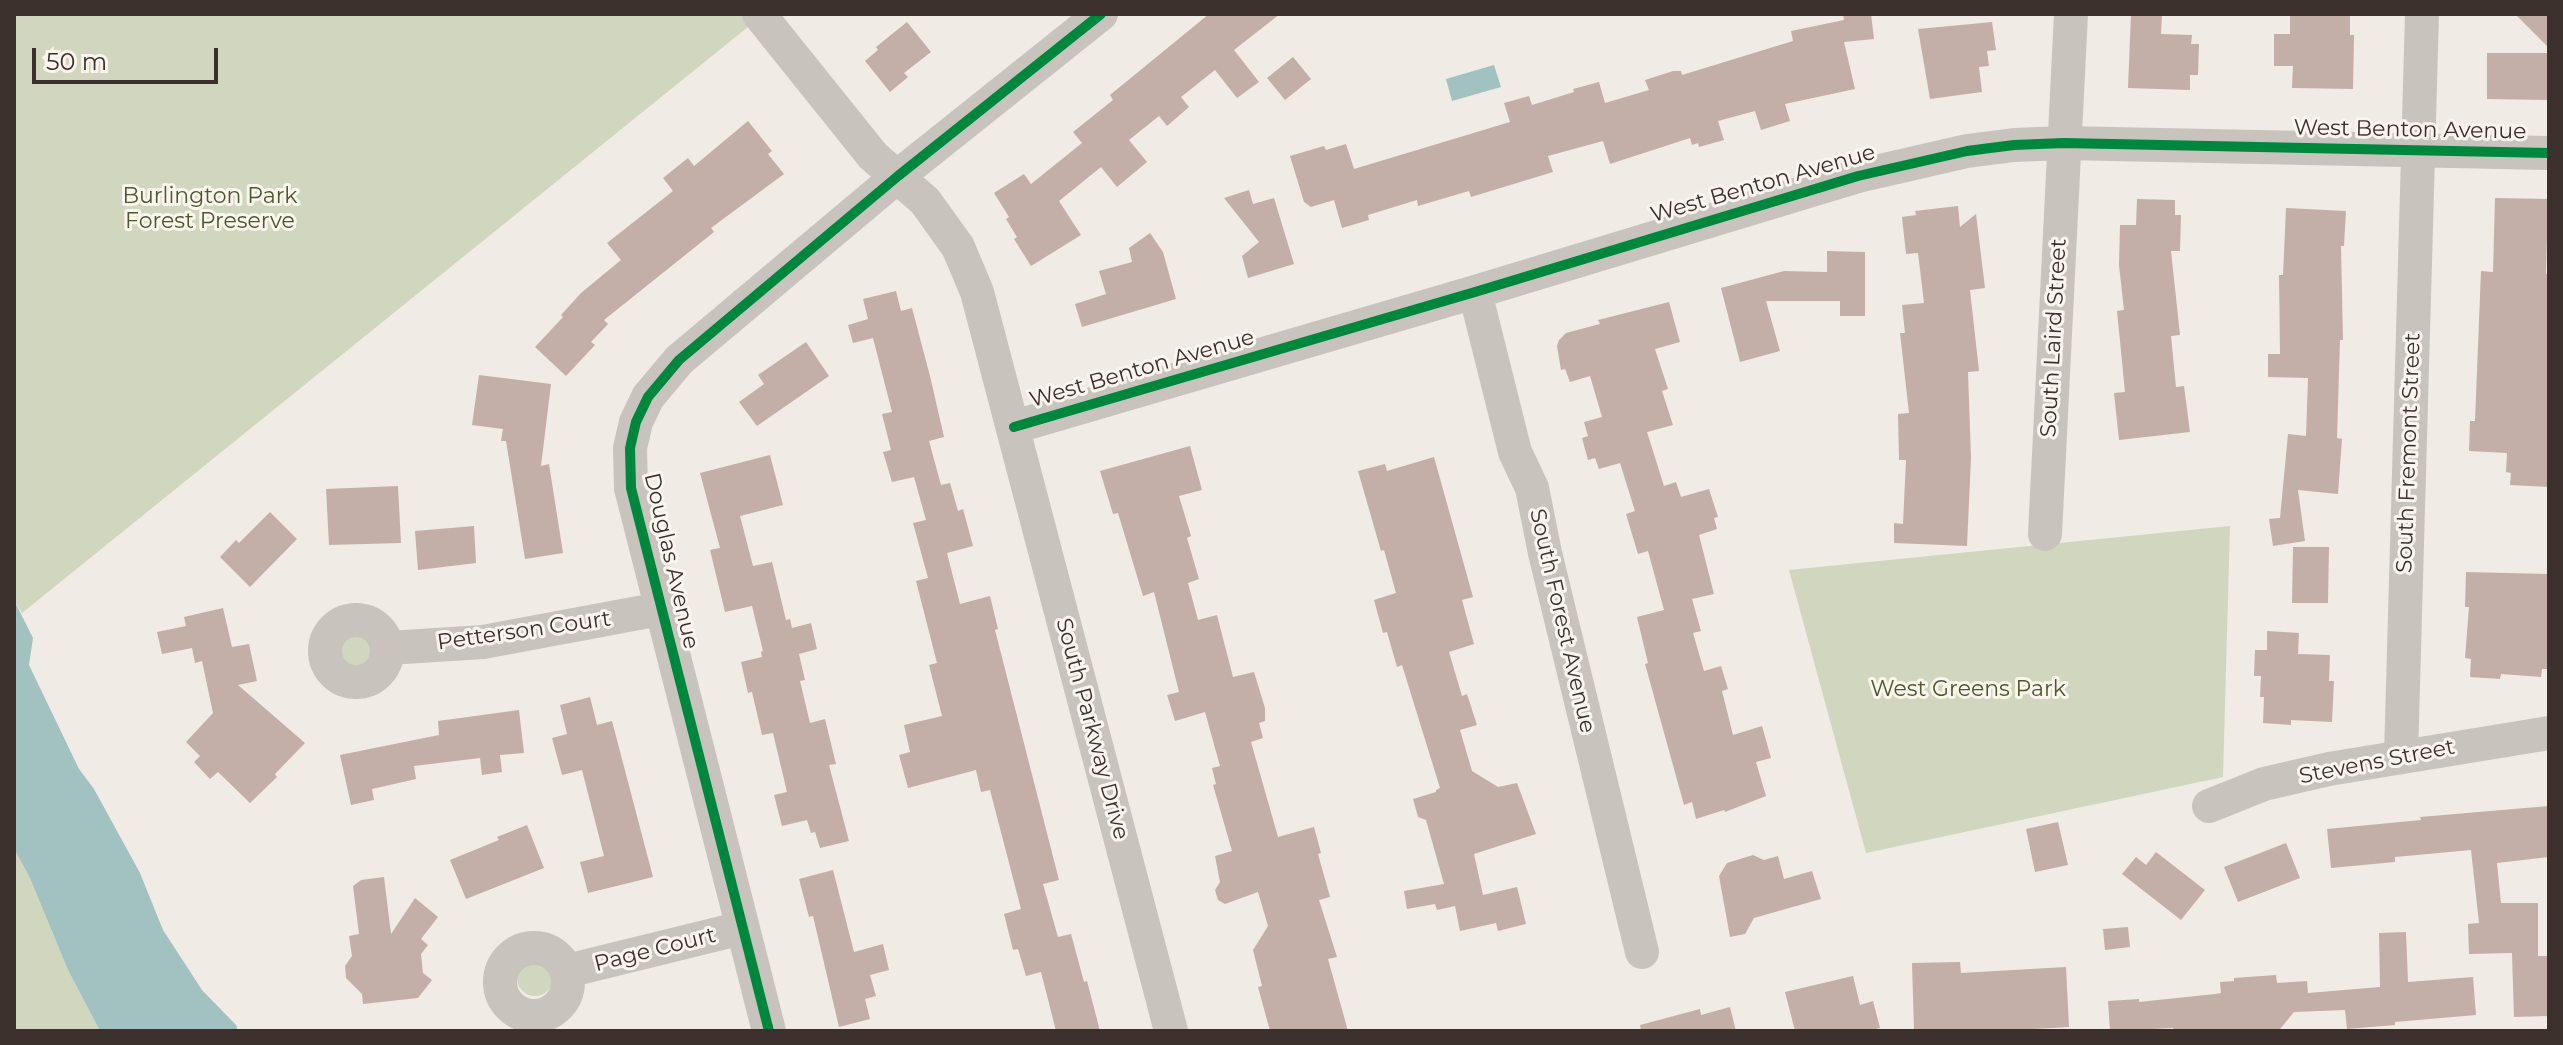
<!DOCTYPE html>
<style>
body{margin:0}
#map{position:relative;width:2563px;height:1045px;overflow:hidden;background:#f0ebe5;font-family:Montserrat,sans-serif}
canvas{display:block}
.frame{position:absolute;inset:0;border:16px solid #3b302b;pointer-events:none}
.scale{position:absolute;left:32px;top:48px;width:186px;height:36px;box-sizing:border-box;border:4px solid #3b302b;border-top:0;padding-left:10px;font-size:24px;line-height:28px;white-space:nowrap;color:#3b302b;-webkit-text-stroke:6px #fbf5ee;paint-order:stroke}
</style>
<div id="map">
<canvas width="2563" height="1045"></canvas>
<div class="frame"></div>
<div class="scale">50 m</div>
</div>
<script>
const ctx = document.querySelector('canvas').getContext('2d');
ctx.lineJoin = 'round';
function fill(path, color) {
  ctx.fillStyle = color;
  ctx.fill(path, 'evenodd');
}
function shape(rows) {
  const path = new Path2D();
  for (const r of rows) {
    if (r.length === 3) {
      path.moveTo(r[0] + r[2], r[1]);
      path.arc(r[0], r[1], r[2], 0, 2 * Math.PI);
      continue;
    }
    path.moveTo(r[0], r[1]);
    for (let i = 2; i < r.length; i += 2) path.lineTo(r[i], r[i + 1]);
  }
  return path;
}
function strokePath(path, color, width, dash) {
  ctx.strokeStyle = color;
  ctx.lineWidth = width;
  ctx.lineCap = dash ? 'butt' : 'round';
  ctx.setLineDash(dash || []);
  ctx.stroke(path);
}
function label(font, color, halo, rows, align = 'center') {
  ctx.font = font + ' Montserrat,sans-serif';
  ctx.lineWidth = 6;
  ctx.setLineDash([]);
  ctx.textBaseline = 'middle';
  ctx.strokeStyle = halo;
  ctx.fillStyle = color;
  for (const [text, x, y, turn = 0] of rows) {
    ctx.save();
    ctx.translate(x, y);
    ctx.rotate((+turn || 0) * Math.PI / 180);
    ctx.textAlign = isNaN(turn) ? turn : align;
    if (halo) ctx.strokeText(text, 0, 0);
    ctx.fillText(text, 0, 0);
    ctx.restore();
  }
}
fill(shape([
 [14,14,764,14,22,613,14,600],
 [2230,526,2223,777,1866,853,1789,570],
 [356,650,18],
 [14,849,29,876,68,970,100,1031,14,1031],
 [535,978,18]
]), '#d1d6bf');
fill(shape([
 [1494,65,1501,87,1452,101,1446,79],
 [14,600,33,638,29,665,79,769,94,789,140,873,163,930,202,990,236,1025,238,1031,100,1031,68,970,29,876,14,849]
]), '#a1c2c1');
fill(shape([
 [1209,14,1280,14,1234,50,1259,82,1237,98,1215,70,1181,97,1189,107,1167,126,1159,116,1129,140,1147,162,1117,187,1101,167,1059,201,1081,235,1031,266,1014,239,1017,237,1006,219,1009,217,994,193,1024,174,1031,184,1082,143,1073,132,1113,100,1110,95],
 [1843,14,1871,14,1874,39,1844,42,1855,89,1785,104,1790,121,1761,130,1755,111,1718,121,1724,140,1699,147,1698,143,1692,145,1690,138,1610,164,1603,141,1548,156,1553,172,1471,197,1469,191,1418,206,1417,200,1368,215,1369,220,1342,228,1334,200,1311,207,1304,202,1290,156,1324,146,1326,150,1346,144,1354,169,1510,122,1504,103,1529,96,1532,105,1574,92,1573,89,1599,82,1605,103,1649,90,1645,80,1673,71,1681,71,1682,75,1793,41,1791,31,1844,20],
 [2131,14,2162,14,2161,34,2192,35,2191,44,2199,44,2198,75,2190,75,2190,90,2128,88],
 [2290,14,2350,14,2350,35,2354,35,2353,89,2292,88,2293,66,2274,66,2274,34,2290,34],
 [2515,14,2549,14,2549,48],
 [907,22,931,52,904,73,908,77,890,92,865,61,878,50,876,47],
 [1992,22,1996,50,1987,51,1989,66,1979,67,1982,92,1930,99,1918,29],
 [2487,53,2549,53,2548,100,2487,99],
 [1293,57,1311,79,1285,100,1267,78],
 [748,121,772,151,768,154,784,174,711,228,714,232,604,320,608,324,591,342,595,345,566,376,535,347,563,317,561,315,581,293,621,260,607,243,673,191,663,178,688,158,694,166],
 [1249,190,1253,204,1274,198,1294,264,1248,278,1242,256,1259,242,1224,198],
 [2495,198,2548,199,2546,274,2549,274,2549,487,2510,485,2511,473,2506,472,2507,453,2469,451,2470,421,2475,421,2481,271,2493,272],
 [2137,199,2175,200,2175,215,2181,215,2180,251,2171,251,2180,335,2171,336,2176,387,2184,386,2190,432,2119,440,2114,393,2125,392,2117,311,2124,310,2119,265,2120,225,2136,225],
 [1958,206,1960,227,1976,214,1985,288,1970,290,1979,371,1968,372,1971,458,1967,546,1894,543,1894,523,1903,524,1906,460,1899,460,1898,414,1909,413,1900,333,1905,333,1902,305,1924,303,1918,253,1906,254,1902,217,1916,215,1915,211],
 [2286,208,2346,211,2344,246,2341,246,2343,340,2340,340,2337,438,2342,439,2338,494,2298,490,2305,541,2273,546,2269,519,2280,518,2288,434,2306,436,2308,378,2268,377,2268,354,2280,354,2279,275,2283,275],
 [1150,233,1163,252,1176,299,1082,327,1075,304,1106,294,1099,271,1132,262,1129,248],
 [1827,251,1865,252,1865,316,1840,316,1840,301,1766,301,1780,351,1740,362,1721,288,1784,271,1827,272],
 [896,291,901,311,912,308,930,376,944,437,929,441,941,485,950,483,958,511,963,509,973,546,947,553,960,604,990,596,998,629,995,630,1059,880,1043,884,1058,937,1071,934,1084,982,1087,981,1100,1031,1056,1031,1041,972,1026,976,1018,949,1013,950,1004,914,1021,909,990,790,981,792,976,770,908,788,899,755,910,752,904,725,942,716,929,665,937,663,916,581,928,578,913,523,926,520,914,477,892,482,883,452,891,450,882,414,892,412,873,338,853,343,848,325,868,319,863,299],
 [1669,302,1680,342,1655,349,1668,389,1662,391,1673,425,1647,432,1664,486,1676,482,1681,497,1709,489,1718,517,1714,518,1717,529,1699,535,1714,594,1692,599,1701,631,1693,633,1704,671,1721,666,1728,689,1722,691,1733,735,1762,726,1771,758,1756,762,1766,796,1725,812,1724,810,1696,819,1692,802,1684,805,1645,664,1648,663,1637,617,1664,610,1648,551,1638,554,1626,514,1635,511,1620,463,1599,469,1595,458,1588,460,1582,438,1588,436,1584,422,1602,417,1590,376,1570,382,1565,369,1561,370,1557,346,1559,340,1566,333,1600,324,1598,320],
 [806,342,829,376,757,426,739,402,764,384,758,375],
 [479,375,551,384,541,466,549,464,563,553,525,559,506,441,501,441,503,429,472,425],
 [1190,446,1202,490,1179,496,1191,536,1187,538,1199,579,1188,583,1198,620,1217,615,1233,677,1254,672,1265,708,1265,721,1259,723,1263,738,1251,742,1278,837,1314,827,1321,853,1318,854,1330,897,1319,900,1337,957,1328,959,1348,1031,1270,1031,1258,987,1262,986,1253,950,1268,926,1258,892,1225,904,1218,900,1215,890,1220,882,1215,856,1232,851,1213,785,1216,784,1212,768,1220,766,1205,712,1175,721,1167,695,1179,692,1154,592,1143,596,1118,513,1113,514,1100,471],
 [770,455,783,505,740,516,753,566,772,562,786,620,790,619,792,628,811,623,817,649,799,654,805,680,800,681,810,723,825,719,836,764,829,765,849,841,820,848,815,832,811,833,807,820,782,826,774,795,787,792,773,733,762,735,752,692,748,693,741,662,762,657,761,652,763,651,752,606,725,612,710,550,720,548,700,473],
 [1434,457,1473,597,1462,600,1474,644,1449,652,1462,696,1467,694,1477,725,1460,730,1472,771,1498,787,1517,783,1536,834,1474,854,1483,895,1517,887,1526,924,1498,931,1496,923,1460,931,1455,906,1437,910,1435,904,1407,909,1404,891,1444,884,1426,820,1418,817,1413,799,1436,792,1436,790,1440,788,1402,665,1397,667,1387,632,1383,633,1374,600,1396,593,1384,550,1381,551,1358,471,1385,464,1387,471],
 [398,486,401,543,329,545,326,489],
 [270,512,297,539,250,587,220,557,236,540,239,543],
 [474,526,476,563,418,570,415,531],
 [2293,547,2329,547,2328,603,2292,603],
 [2466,572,2549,574,2549,669,2542,669,2541,677,2501,674,2500,679,2470,677,2471,659,2465,658,2469,607,2465,607],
 [223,608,232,647,249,644,257,681,238,685,305,743,275,774,277,777,250,803,218,772,210,779,194,762,200,756,186,742,213,713,202,661,195,663,192,648,162,654,157,632,186,626,184,617],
 [2267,631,2299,633,2298,654,2330,655,2329,681,2334,681,2332,722,2291,720,2291,725,2263,723,2264,697,2260,697,2261,676,2254,676,2255,650,2267,650],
 [590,697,597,725,612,721,653,877,588,893,580,862,604,856,582,770,562,775,552,738,567,734,560,705],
 [519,710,524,753,500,755,502,772,482,775,480,758,414,766,416,779,372,789,374,800,351,805,340,755,439,735,438,721],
 [2549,806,2549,857,2497,863,2501,903,2538,903,2538,956,2549,956,2549,1016,2514,1017,2512,953,2469,954,2468,924,2479,923,2471,850,2395,857,2395,862,2331,868,2327,829,2421,820,2420,817],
 [2058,822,2068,865,2035,872,2026,829],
 [527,825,544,868,466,899,450,860,499,840,497,837],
 [2286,843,2300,878,2238,902,2224,867],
 [2156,852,2205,890,2181,920,2122,874,2136,857,2146,865],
 [1753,855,1764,860,1778,856,1784,879,1812,871,1821,899,1754,918,1745,934,1730,937,1719,876,1727,863],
 [833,870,854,952,883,944,889,970,870,975,876,996,865,999,870,1019,839,1027,813,916,809,917,799,879],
 [384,877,391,934,415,898,438,917,421,939,428,945,421,954,423,973,432,980,418,998,363,1004,362,994,346,978,345,966,352,956,349,936,359,934,353,886,361,880],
 [2128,927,2130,947,2105,950,2103,929],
 [2406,932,2408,982,2473,977,2476,1015,2395,1022,2395,1025,2347,1029,2345,1010,2294,1012,2280,1029,2174,1031,2173,1028,2110,1031,2108,1001,2139,999,2139,1002,2215,994,2221,993,2220,982,2234,981,2234,978,2276,975,2277,983,2307,981,2308,993,2380,987,2379,933],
 [1960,962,1961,973,2066,967,2069,1027,2000,1031,1914,1031,1912,963],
 [1853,976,1860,1005,1873,1001,1880,1028,1866,1031,1795,1031,1785,992],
 [1730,1007,1736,1031,1641,1031,1640,1025,1700,1009,1701,1015]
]), '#c3afa7');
strokePath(shape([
 [759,14,873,156,925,201,958,247,977,292,1171,1031],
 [1475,292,1515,452,1532,488,1545,553,1642,952],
 [1014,427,1475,292,1858,176,1967,151,2014,145,2064,143,2549,153],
 [2045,534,2071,14],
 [356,651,31],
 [388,648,483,642,660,609],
 [2401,756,2422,14],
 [2209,806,2264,784,2329,769,2549,733],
 [534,982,34],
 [567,971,742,928],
 [769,1031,631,488,630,448,636,422,648,397,679,360,898,176,1101,14]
]), '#c9c3be', 34);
strokePath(shape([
 [1014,427,1475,292,1858,176,1967,151,2014,145,2064,143,2549,153],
 [769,1031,631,488,630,448,636,422,648,397,679,360,898,176,1101,14]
]), '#00873e', 10);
label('22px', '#3b302b', '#fbf5ee', [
 ["West Benton Avenue",2410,130,1],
 ["West Benton Avenue",1763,184,-16],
 ["South Laird Street",2054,338,-87],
 ["West Benton Avenue",1142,369,-16],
 ["South Fremont Street",2409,453,-88],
 ["Douglas Avenue",671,561,77],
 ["South Forest Avenue",1562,621,77],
 ["Petterson Court",524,631,-8],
 ["South Parkway Drive",1092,729,75],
 ["Stevens Street",2377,762,-11],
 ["Page Court",655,950,-14]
]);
label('22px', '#4a5a2e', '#fbf5ee', [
 ["Burlington Park",210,197],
 ["Forest Preserve",210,222],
 ["West Greens Park",1968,690]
]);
</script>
